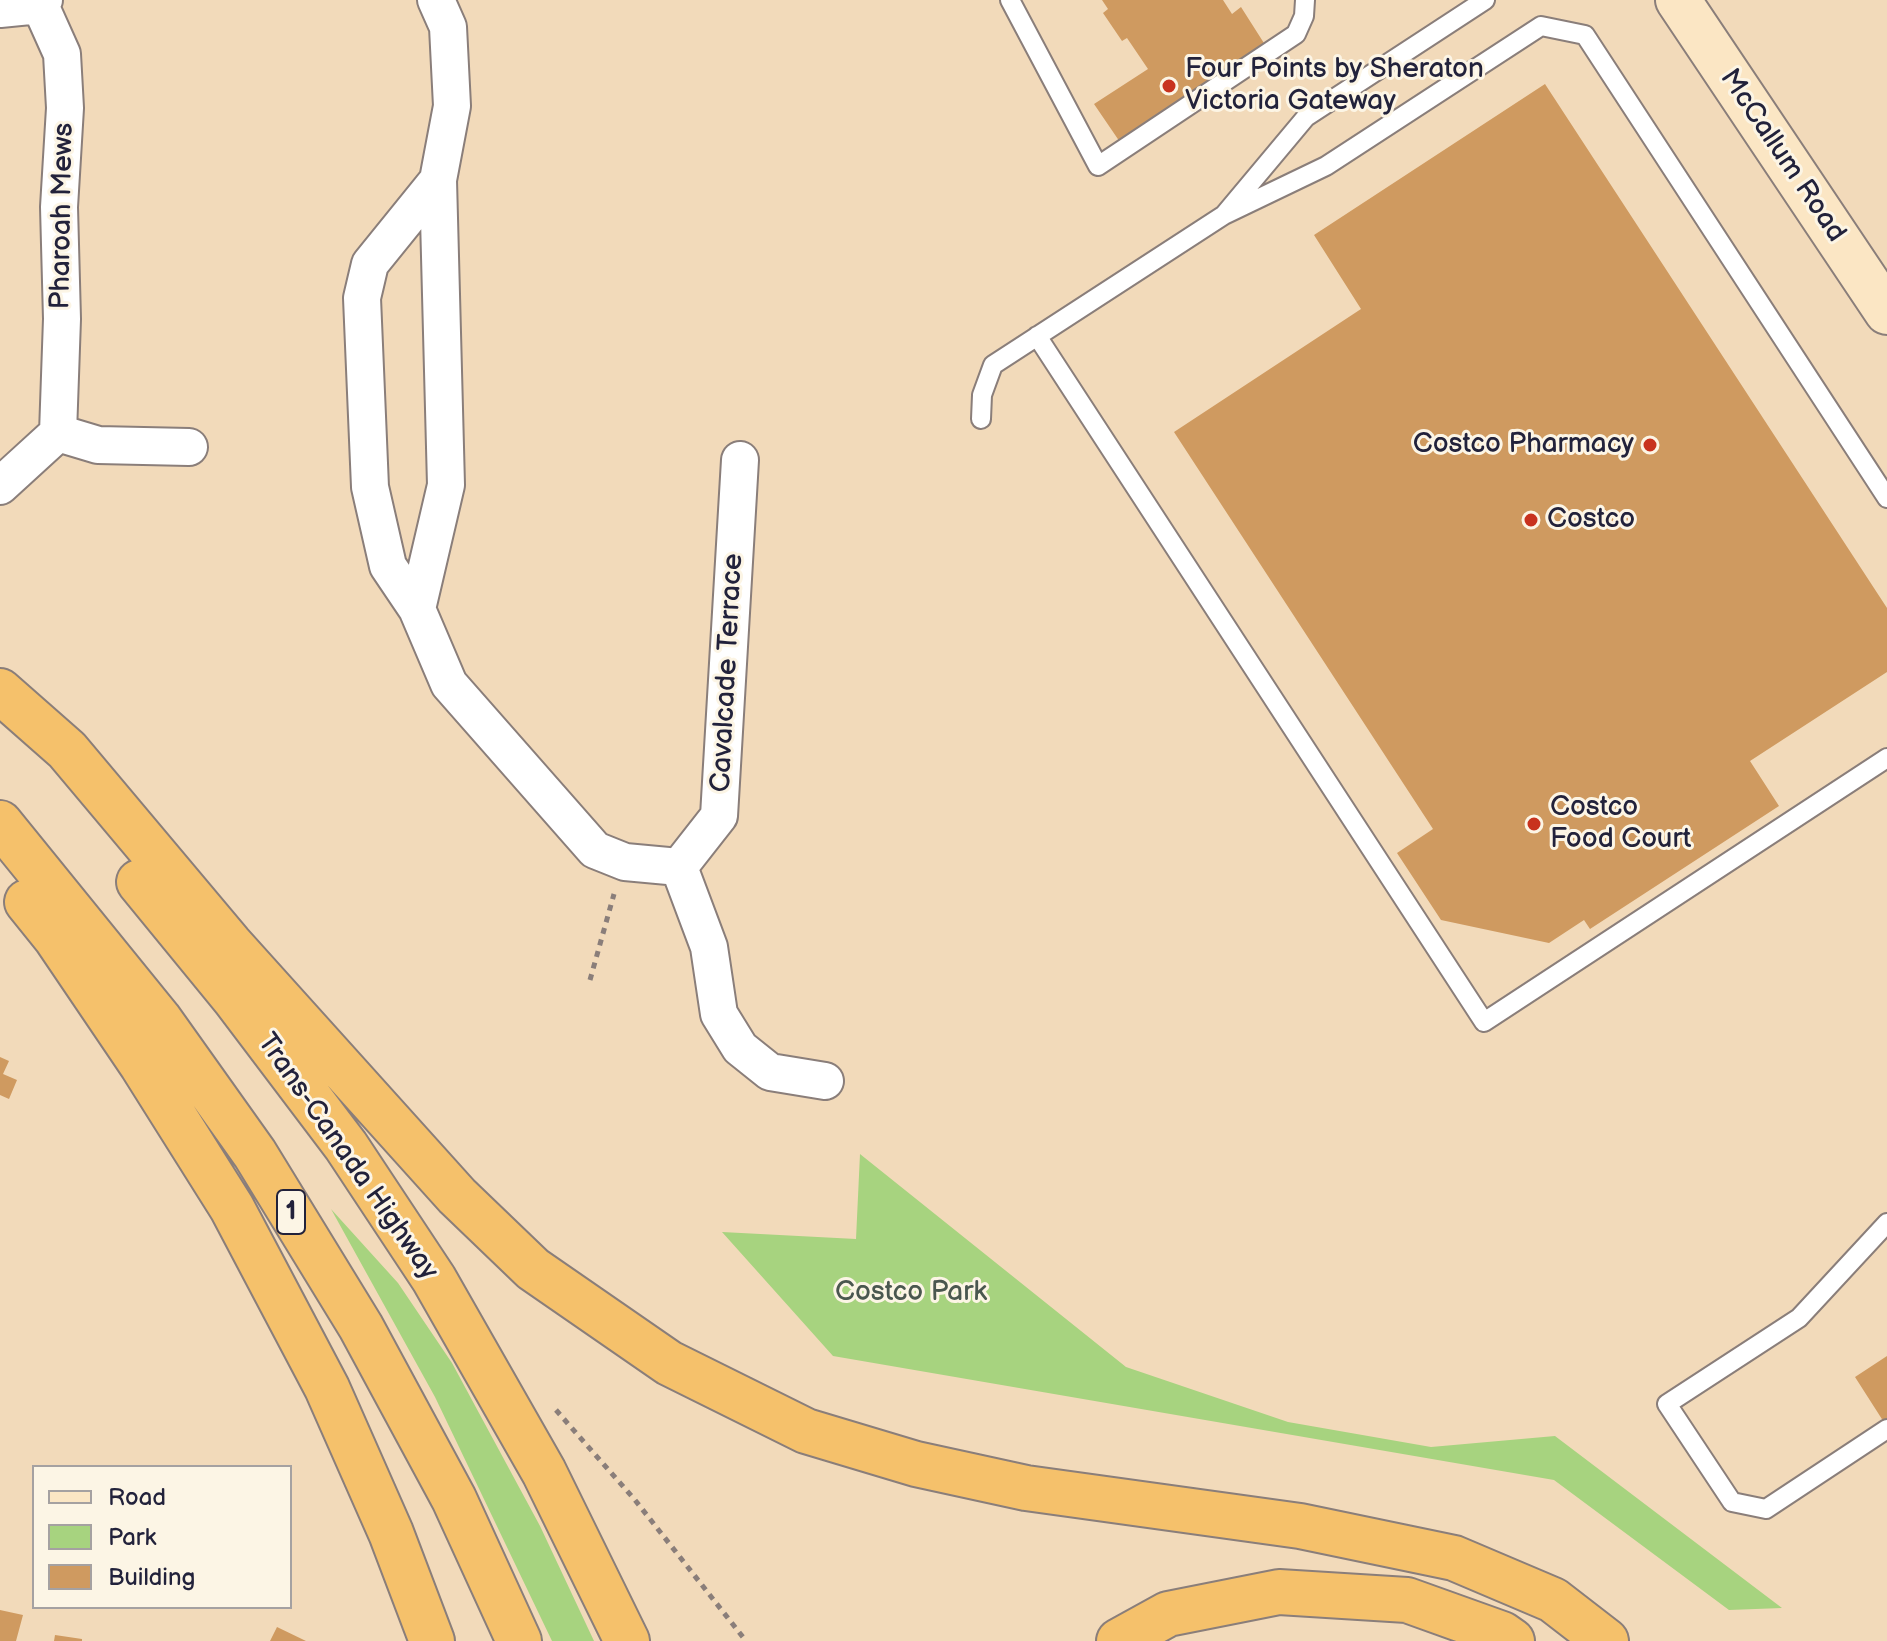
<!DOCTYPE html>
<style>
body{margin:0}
#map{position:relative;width:1887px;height:1641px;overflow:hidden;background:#f2daba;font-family:"Balsamiq Sans",sans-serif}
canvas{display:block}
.legend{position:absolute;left:32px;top:1465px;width:260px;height:144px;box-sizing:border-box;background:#fcf5e5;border:2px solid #a5a1a1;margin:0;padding:10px 14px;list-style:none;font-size:24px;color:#22223b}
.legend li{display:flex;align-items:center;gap:16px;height:40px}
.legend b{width:40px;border:2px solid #a5a1a1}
</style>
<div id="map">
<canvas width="1887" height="1641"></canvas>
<ul class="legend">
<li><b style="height:10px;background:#fbe6c4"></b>Road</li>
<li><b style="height:22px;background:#a7d37f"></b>Park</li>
<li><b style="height:22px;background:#cf9a60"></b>Building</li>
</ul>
</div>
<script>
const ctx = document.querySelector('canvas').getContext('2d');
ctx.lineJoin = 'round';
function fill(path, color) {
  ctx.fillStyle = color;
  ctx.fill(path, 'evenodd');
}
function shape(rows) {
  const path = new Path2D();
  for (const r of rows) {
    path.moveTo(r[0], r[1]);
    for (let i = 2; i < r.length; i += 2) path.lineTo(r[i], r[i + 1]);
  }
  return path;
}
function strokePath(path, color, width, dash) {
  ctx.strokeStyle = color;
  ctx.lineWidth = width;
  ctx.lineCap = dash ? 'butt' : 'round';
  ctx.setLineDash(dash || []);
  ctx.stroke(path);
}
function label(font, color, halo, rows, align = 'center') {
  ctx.font = font + ' "Balsamiq Sans",sans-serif';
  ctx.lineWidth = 6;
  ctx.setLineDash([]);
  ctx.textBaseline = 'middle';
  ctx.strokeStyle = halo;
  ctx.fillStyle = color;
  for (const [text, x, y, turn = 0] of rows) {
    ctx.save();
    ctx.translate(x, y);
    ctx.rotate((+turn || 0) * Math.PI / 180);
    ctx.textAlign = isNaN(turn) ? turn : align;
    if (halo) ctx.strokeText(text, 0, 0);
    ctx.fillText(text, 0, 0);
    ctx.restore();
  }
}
fill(shape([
 [860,1154,1126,1367,1288,1422,1431,1447,1555,1436,1782,1608,1729,1610,1554,1480,833,1356,722,1232,856,1239],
 [331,1209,398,1283,452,1363,540,1526,594,1641,552,1641,435,1397]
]), '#a7d37f');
fill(shape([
 [1102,0,1223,0,1232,14,1241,7,1269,51,1124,148,1094,104,1148,69,1127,38,1122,41,1103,13,1108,9],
 [1545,84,1887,608,1887,672,1750,761,1779,806,1590,929,1584,920,1549,943,1441,920,1397,853,1433,829,1174,432,1361,309,1314,235],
 [0,1057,9,1061,3,1074,17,1080,9,1099,0,1095],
 [1887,1356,1887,1427,1855,1377],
 [0,1610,23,1615,16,1641,0,1641],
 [277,1627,306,1641,270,1641],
 [55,1635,82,1639,82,1641,54,1641]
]), '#cf9a60');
const lane = shape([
 [1010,0,1098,166,1296,34,1304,16,1305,0],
 [1224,215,1326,166,1541,26,1585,35,1887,498],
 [1037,336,1484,1022,1887,758],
 [981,419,982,395,993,365,1224,215,1306,117,1485,0],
 [1887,1223,1799,1318,1667,1404,1732,1502,1766,1509,1887,1429]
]);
const street = shape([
 [0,9,40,5,44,0],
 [438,180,370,264,362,298,370,487,388,566,417,609,449,684,595,850,625,862,679,867],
 [58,433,98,445,189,447],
 [0,486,58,433,62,319,59,207,65,108,62,54,40,5],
 [417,609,446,485,438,180,452,106,448,27,436,0],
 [679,867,719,816,740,460],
 [679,867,709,947,719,1014,740,1048,770,1072,825,1081]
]);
const secondary = shape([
 [1678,0,1887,312]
]);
const highway = shape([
 [0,691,67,750,230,944,457,1196,533,1269,669,1363,806,1431,916,1464,1026,1488,1300,1526,1454,1558,1553,1600,1606,1641],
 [0,823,159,1019,255,1154,361,1327,454,1499,519,1641],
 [139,882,234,998,346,1146,434,1279,544,1472,627,1641],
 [27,902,56,938,142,1065,232,1208,327,1388,391,1533,432,1641],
 [1119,1641,1168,1614,1279,1592,1407,1600,1502,1634,1512,1641]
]);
strokePath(lane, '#8a7e7a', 22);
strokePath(street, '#8a7e7a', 40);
strokePath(secondary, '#8a7e7a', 48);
strokePath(highway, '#8a7e7a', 48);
strokePath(shape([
 [590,980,614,894],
 [556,1410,635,1500,746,1641]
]), '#8a7e7a', 5, [6, 6]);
strokePath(lane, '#fff', 18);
strokePath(street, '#fff', 36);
strokePath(secondary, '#fbe6c4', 44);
strokePath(highway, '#f5c16b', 44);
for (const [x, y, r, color] of [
 [1169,86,8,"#c8321e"],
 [1650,445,8,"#c8321e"],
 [1531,520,8,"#c8321e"],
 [1534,824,8,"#c8321e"]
]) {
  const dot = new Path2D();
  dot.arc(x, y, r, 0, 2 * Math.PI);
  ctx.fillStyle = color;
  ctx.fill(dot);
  strokePath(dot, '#fcf5e5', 3);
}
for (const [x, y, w] of [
 [291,1212,28]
]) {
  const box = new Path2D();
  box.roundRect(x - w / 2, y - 22, w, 44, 6);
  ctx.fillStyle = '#fcf5e5';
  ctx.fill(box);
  strokePath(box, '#22223b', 2);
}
label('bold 26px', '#22223b', null, [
 ["1",291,1212]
]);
label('28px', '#22223b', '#fcf5e5', [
 ["Four Points by Sheraton",1185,70],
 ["Victoria Gateway",1185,102],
 ["Costco Pharmacy",1634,445,"right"],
 ["Costco",1547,520],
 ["Costco",1550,808],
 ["Food Court",1550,840]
], 'left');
label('28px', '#22223b', '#fcf5e5', [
 ["McCallum Road",1782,156,56],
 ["Pharoah Mews",63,216,-89],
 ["Cavalcade Terrace",728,673,-87],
 ["Trans-Canada Highway",347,1157,55]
]);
label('28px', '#4a574f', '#fcf5e5', [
 ["Costco Park",911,1293]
]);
</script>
